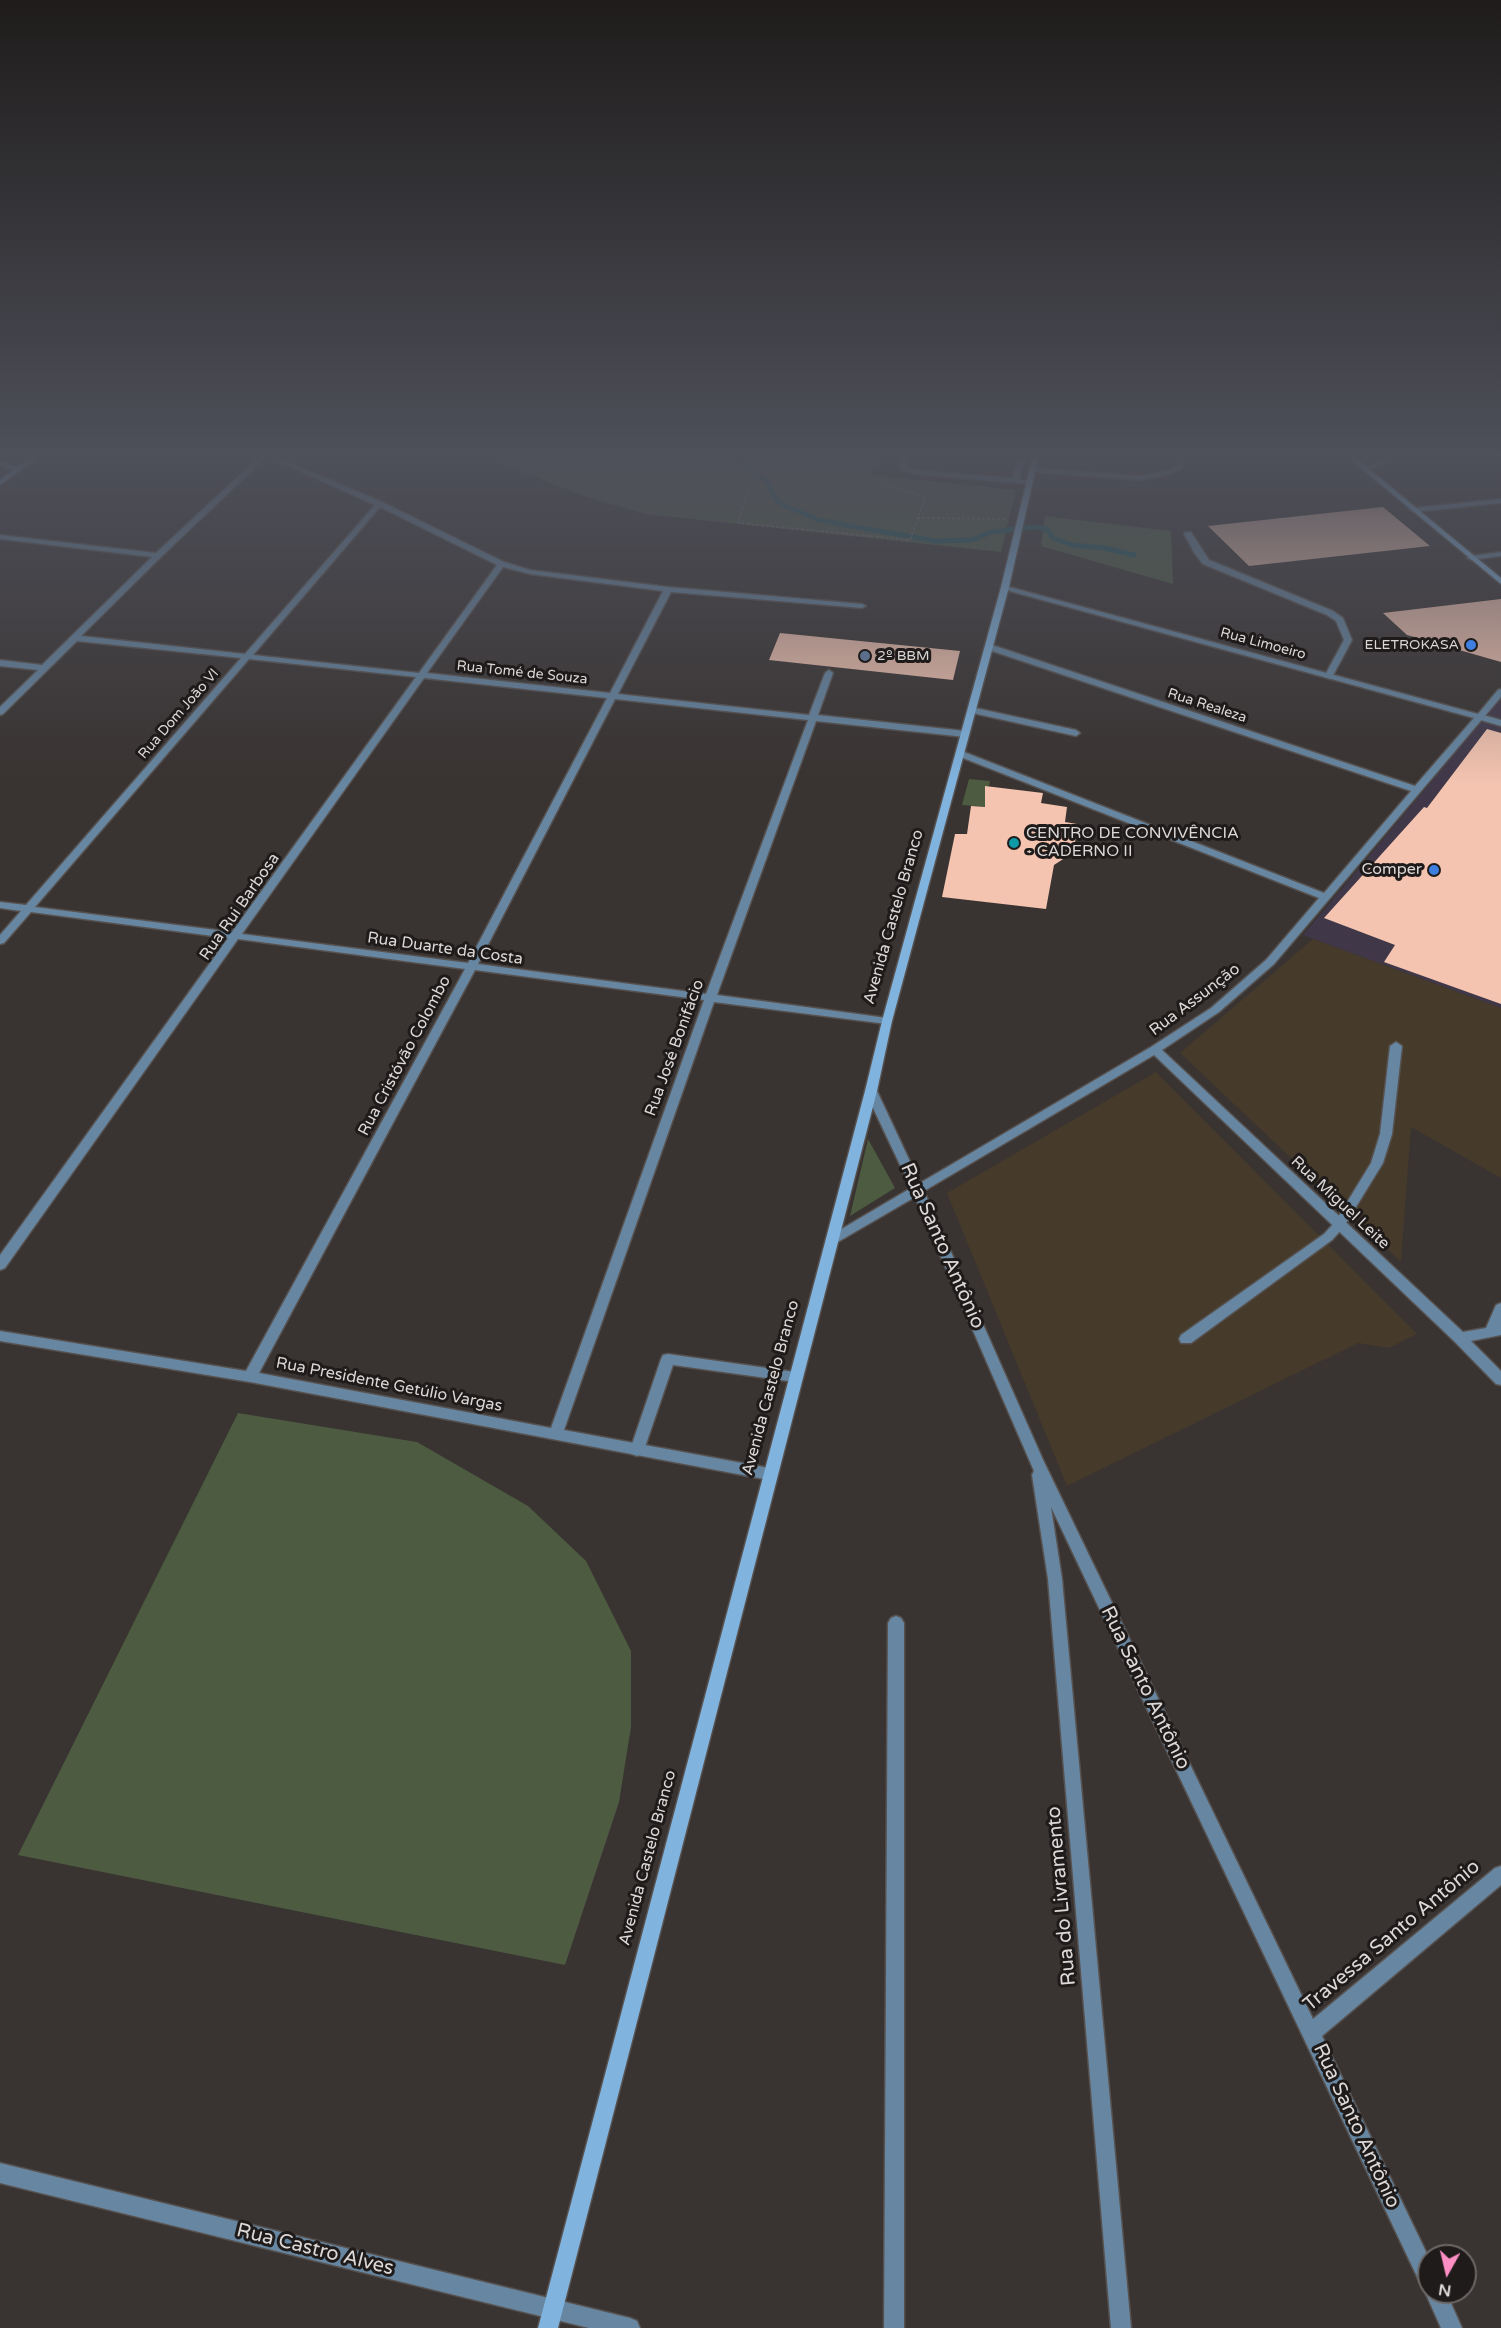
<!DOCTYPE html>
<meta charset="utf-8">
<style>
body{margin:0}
#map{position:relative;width:1501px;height:2328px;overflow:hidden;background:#393331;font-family:"Varela Round",sans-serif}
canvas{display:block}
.north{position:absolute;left:1417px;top:2244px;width:60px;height:60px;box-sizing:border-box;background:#1e1b1a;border:2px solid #6a6766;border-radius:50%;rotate:188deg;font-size:16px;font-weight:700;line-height:24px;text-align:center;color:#dcd8d7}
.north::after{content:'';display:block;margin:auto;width:21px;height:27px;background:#fb8fc4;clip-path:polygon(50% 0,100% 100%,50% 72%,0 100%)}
</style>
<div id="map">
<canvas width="1501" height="2328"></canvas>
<div class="north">N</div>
</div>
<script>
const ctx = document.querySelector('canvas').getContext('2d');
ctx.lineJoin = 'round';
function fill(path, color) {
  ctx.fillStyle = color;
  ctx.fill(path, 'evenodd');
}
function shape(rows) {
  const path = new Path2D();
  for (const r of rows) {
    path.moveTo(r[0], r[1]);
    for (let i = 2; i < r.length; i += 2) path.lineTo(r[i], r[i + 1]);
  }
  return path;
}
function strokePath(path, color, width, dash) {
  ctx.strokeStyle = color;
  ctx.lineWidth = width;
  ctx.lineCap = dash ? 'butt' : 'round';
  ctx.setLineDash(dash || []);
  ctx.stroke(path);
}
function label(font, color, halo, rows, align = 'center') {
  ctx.font = font + ' "Varela Round",sans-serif';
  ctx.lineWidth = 6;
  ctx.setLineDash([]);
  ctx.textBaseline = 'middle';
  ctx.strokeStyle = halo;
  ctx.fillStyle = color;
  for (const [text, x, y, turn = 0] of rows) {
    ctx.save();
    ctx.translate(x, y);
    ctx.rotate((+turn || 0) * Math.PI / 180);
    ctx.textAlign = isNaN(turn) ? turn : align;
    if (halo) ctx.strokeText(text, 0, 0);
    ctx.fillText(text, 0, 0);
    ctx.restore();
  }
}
fill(shape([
 [1501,698,1501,1008,1303,935]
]), '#403849');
fill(shape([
 [1313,939,1501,1008,1501,1178,1411,1127,1401,1262,1180,1053],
 [1156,1072,1417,1334,1389,1348,1358,1343,1067,1486,947,1193]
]), '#463a2b');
fill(shape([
 [489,459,877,459,872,475,1016,490,1001,552,645,514,584,496],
 [1045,516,1171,531,1173,584,1041,546],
 [969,779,990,781,985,807,962,805],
 [868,1139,895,1188,850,1216],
 [238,1413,417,1442,528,1506,586,1561,631,1651,631,1727,619,1802,565,1965,18,1855]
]), '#4d5b41');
strokePath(shape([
 [729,459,749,465],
 [758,474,768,483,778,502,818,520,935,541,972,540,991,532,1034,527,1047,529,1053,538,1072,545,1104,548,1134,555]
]), '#19565d', 5);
fill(shape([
 [1383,507,1430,546,1249,566,1208,526],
 [1501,599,1501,662,1407,635,1383,613],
 [780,633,960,651,953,680,769,660],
 [1487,729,1501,733,1501,1004,1384,962,1395,945,1324,918,1424,807,1427,808],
 [985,786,1043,793,1041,803,1067,807,1065,822,1077,824,1074,852,1054,865,1046,909,942,897,955,834,967,834,971,806,985,807]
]), '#f4c4b0');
const lane = shape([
 [900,459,906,459,906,467,914,470,1012,478,1019,459,1025,459,1019,479,1033,482,1029,484,913,474,900,469,900,459],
 [1177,459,1183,459,1182,468,1173,473,1141,480,1032,472,1029,470,1032,468,1141,476,1169,470,1177,466,1177,459],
 [1185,532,1191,532,1209,560,1333,611,1343,618,1352,640,1331,679,1324,677,1344,640,1336,621,1327,615,1203,564,1195,554,1184,534,1185,532],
 [971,707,1076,730,1080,733,1076,736,968,712,968,708,971,707],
 [1480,714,1501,720,1501,726,1477,719,1477,715,1480,714],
 [1396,1042,1402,1046,1392,1134,1383,1163,1343,1228,1332,1240,1191,1343,1181,1343,1179,1339,1181,1335,1324,1234,1335,1222,1371,1163,1380,1134,1390,1046,1396,1042],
 [668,1354,795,1372,800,1373,802,1377,800,1381,795,1382,673,1365,644,1450,642,1454,637,1456,632,1454,630,1450,661,1359,663,1355,668,1354]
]);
const street = shape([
 [257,459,264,459,161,557,81,636,245,654,375,505,273,459,281,459,382,502,504,562,530,570,668,587,862,604,866,606,862,608,671,592,618,694,809,715,825,673,829,670,833,673,818,715,965,731,969,734,965,737,816,721,717,995,887,1018,892,1021,887,1024,714,1002,564,1430,769,1468,774,1470,776,1474,774,1478,769,1480,250,1382,0,1341,0,1331,246,1371,465,969,238,939,5,1268,0,1270,0,1255,228,938,31,912,4,943,0,944,0,935,21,911,0,908,0,902,26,905,241,658,77,641,3,714,0,715,0,707,38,670,0,666,0,660,42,665,152,557,0,539,0,535,156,553,257,459],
 [380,507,497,565,419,673,253,655,380,507],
 [503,567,530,574,663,591,610,693,427,673,503,567],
 [249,659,416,677,232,932,35,907,249,659],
 [424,678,607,698,468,963,242,934,424,678],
 [615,699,808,720,706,994,478,964,615,699],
 [475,970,704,1000,551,1428,259,1373,475,970],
 [1386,459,1394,459,1367,470,1362,469,1386,459],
 [1501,499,1501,503,1414,512,1410,510,1414,508,1501,499],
 [1501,552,1501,556,1471,560,1467,558,1471,556,1501,552],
 [1002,585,1478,714,1498,690,1501,689,1501,697,1274,964,1219,1012,1162,1050,1463,1332,1486,1328,1496,1305,1501,1303,1501,1335,1471,1341,1501,1371,1501,1385,1496,1384,1455,1342,1154,1055,924,1191,1044,1462,1313,2019,1495,1868,1501,1866,1501,1885,1322,2036,1429,2258,1429,2292,1446,2292,1462,2328,1441,2328,1425,2292,1426,2289,1422,2287,1051,1507,1062,1579,1131,2328,1111,2328,1048,1579,1032,1475,1034,1471,915,1197,836,1243,832,1245,828,1243,826,1240,828,1237,911,1188,865,1091,867,1088,875,1088,877,1091,920,1183,1151,1047,1211,1008,1266,960,1319,898,958,756,958,752,964,752,1324,893,1411,791,986,649,986,645,992,645,1415,786,1474,718,1002,589,1002,585],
 [896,1616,901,1618,904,1623,904,2328,884,2328,888,1623,891,1618,896,1616],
 [0,2163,630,2318,637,2321,640,2328,589,2328,0,2183,0,2163]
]);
const secondary = shape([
 [29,459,36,459,0,485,0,480,13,470,0,465,0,461,17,467,29,459],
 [1032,459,1038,459,1009,587,892,1021,877,1091,558,2328,538,2328,865,1091,882,1021,1001,587,1032,459],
 [1350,459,1357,459,1501,578,1501,584,1350,459]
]);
strokePath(lane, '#56514f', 3);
strokePath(street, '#56514f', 3);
strokePath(secondary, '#56514f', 3);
strokePath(shape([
 [757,459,738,523,910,540,925,497,878,483,866,476,855,459],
 [917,518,1006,519]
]), '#746f6d', 2, [3, 2]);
fill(lane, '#6686a1');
fill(street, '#6686a1');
fill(secondary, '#80b4df');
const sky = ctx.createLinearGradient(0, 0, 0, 785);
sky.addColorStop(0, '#1f1c1b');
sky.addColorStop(0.58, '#4e505a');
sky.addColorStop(1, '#4e505a00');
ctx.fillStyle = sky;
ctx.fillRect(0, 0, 1501, 785);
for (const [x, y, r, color] of [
 [1471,645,6,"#3f7fe0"],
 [865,656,6,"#5c6f8a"],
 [1014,843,6,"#0f9aa8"],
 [1434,870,6,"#3f7fe0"]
]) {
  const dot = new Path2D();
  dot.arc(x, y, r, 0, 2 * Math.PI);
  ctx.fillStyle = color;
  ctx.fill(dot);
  strokePath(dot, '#1e1b1a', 2);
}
label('14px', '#dcd8d7', '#1e1b1a', [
 ["Rua Limoeiro",1263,644,15],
 ["Rua Tomé de Souza",522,673,6],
 ["Rua Realeza",1207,706,18],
 ["Rua Dom João VI",179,714,-49]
]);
label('14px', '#dcd8d7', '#1e1b1a', [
 ["ELETROKASA",1459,645],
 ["2º BBM",877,656,"left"]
], 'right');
label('16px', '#dcd8d7', '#1e1b1a', [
 ["CENTRO DE CONVIVÊNCIA",1026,834],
 ["- CADERNO II",1026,852],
 ["Comper",1422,870,"right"]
], 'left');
label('16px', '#dcd8d7', '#1e1b1a', [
 ["Rua Rui Barbosa",240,907,-55],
 ["Avenida Castelo Branco",894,917,-74],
 ["Rua Duarte da Costa",445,949,8],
 ["Rua Assunção",1195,1000,-37],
 ["Rua José Bonifácio",675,1048,-70],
 ["Rua Cristóvão Colombo",405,1056,-62],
 ["Rua Miguel Leite",1340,1203,43],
 ["Rua Presidente Getúlio Vargas",389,1385,11],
 ["Avenida Castelo Branco",771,1388,-75],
 ["Avenida Castelo Branco",648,1858,-75]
]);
label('20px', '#dcd8d7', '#1e1b1a', [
 ["Rua Santo Antônio",942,1246,66],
 ["Rua Santo Antônio",1145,1688,64],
 ["Rua do Livramento",1062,1896,-95],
 ["Travessa Santo Antônio",1392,1936,-40],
 ["Rua Santo Antônio",1356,2126,65],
 ["Rua Castro Alves",315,2250,14]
]);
</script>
